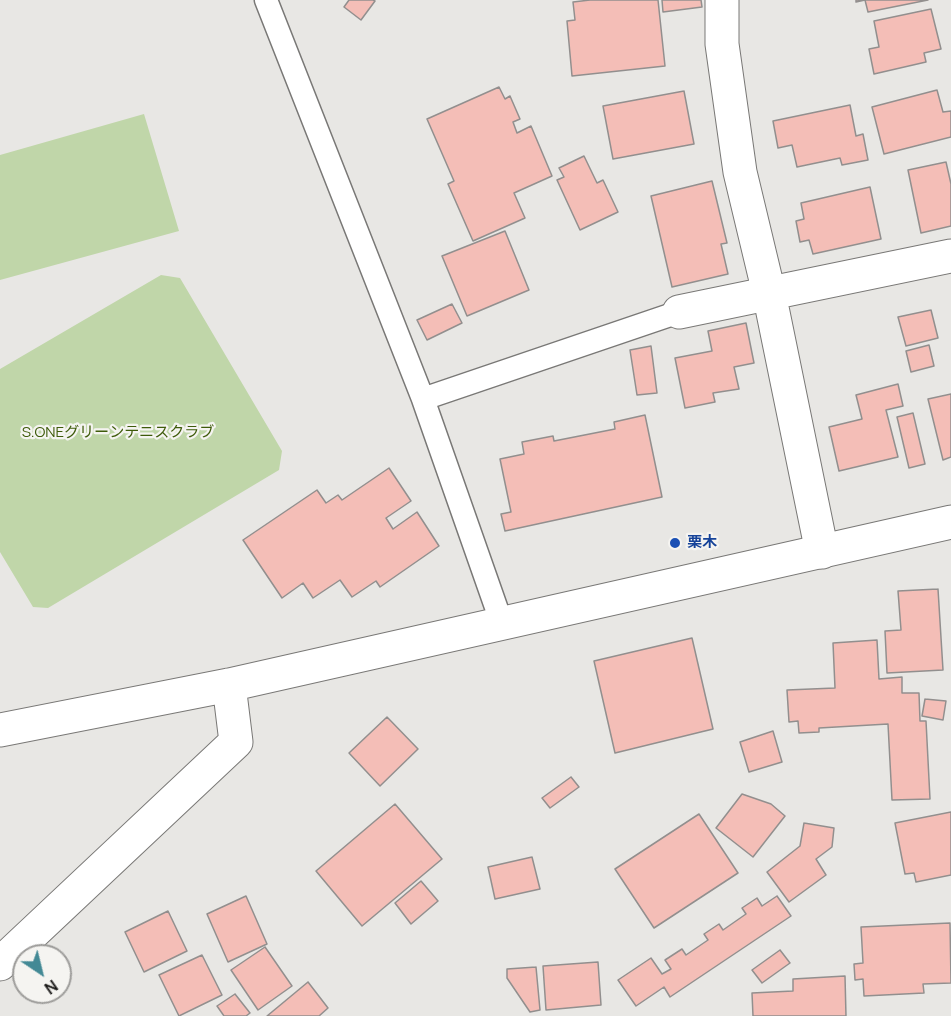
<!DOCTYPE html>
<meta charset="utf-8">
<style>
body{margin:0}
#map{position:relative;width:951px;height:1016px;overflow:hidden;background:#e8e7e4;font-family:Manrope,sans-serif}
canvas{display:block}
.north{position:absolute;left:12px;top:944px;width:60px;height:60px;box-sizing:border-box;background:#f5f4f1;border:2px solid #9d9c9a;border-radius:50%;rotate:145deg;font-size:16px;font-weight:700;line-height:24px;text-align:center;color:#191817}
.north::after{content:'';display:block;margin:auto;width:21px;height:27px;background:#438995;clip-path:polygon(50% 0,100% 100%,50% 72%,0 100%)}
</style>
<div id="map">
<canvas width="951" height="1016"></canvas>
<div class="north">N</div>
</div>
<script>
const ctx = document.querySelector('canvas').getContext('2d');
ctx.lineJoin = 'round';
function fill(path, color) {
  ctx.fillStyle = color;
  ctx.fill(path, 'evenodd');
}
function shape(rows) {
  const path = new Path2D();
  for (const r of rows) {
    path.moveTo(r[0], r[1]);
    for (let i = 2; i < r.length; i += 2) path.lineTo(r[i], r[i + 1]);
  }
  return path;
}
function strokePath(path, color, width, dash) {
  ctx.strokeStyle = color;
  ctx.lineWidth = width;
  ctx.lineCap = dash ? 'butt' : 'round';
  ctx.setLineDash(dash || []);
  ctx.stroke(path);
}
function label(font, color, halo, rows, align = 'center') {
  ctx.font = font + ' Manrope,"Noto Sans JP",sans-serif';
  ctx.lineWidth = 4.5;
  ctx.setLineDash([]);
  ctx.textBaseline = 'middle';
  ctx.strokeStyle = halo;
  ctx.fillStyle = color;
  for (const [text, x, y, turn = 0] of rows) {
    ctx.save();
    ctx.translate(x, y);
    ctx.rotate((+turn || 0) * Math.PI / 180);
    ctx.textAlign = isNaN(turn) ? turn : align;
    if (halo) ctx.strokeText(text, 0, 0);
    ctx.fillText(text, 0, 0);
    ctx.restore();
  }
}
fill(shape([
 [144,114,179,231,0,280,0,155],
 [161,275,180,278,282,451,279,470,48,608,33,607,0,552,0,369]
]), '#c0d6a9');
const building = shape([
 [349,0,373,0,375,1,361,20,344,7,349,0],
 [590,0,658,0,665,66,572,76,567,21,575,20,573,2,590,0],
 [662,0,701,0,702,7,663,12,662,0],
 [856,0,928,0,868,12,865,0,856,2,856,0],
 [931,9,941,49,924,53,926,62,874,74,869,49,879,47,874,21,931,9],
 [499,87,505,99,510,96,520,119,513,122,517,133,531,126,552,176,514,193,525,218,473,241,448,184,454,181,427,119,499,87],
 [937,90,943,112,951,111,951,137,884,154,872,107,937,90],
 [684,91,694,144,613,159,603,106,684,91],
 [850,105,856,136,863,134,868,160,842,165,840,158,797,167,792,145,778,148,773,121,850,105],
 [584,156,597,183,603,180,618,212,580,230,557,180,564,177,559,168,584,156],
 [946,162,951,184,951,226,921,233,908,170,946,162],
 [712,181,727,243,721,244,728,274,672,287,651,196,712,181],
 [870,187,881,239,813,254,809,240,800,242,796,221,804,219,801,203,870,187],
 [505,231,529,290,467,316,442,256,505,231],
 [452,304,462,323,427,340,417,320,452,304],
 [931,310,938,338,906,346,898,317,931,310],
 [746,323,754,363,734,367,739,389,713,393,715,402,685,408,675,358,712,351,708,331,746,323],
 [929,345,934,366,911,372,906,351,929,345],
 [651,346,657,393,637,395,630,350,651,346],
 [898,384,903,406,886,410,898,457,839,471,829,427,862,419,856,395,898,384],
 [951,394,951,457,943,460,928,399,951,394],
 [913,413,925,464,909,468,897,417,913,413],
 [645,415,662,497,505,531,501,514,511,512,500,459,524,454,522,442,553,436,554,441,615,429,614,422,645,415],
 [389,468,411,501,386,518,393,529,417,512,439,546,380,587,376,581,352,597,340,580,313,598,303,583,282,598,243,540,317,490,326,503,338,495,342,500,389,468],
 [938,589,943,670,887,673,885,631,901,630,898,591,938,589],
 [692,638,713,729,615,753,594,661,692,638],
 [877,640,879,679,902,677,902,693,919,693,920,721,926,721,930,799,892,800,888,724,819,728,819,732,799,733,798,721,789,722,787,690,835,688,833,643,877,640],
 [925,699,946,701,943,720,922,716,925,699],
 [387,717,418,749,380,786,349,753,387,717],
 [773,731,782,762,749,772,740,742,773,731],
 [571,777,579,787,550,808,542,798,571,777],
 [742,794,771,804,785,816,753,857,716,828,742,794],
 [395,804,442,859,362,926,316,871,395,804],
 [951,812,951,875,916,882,914,873,905,874,895,823,951,812],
 [699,814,738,873,654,928,615,869,699,814],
 [804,823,834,828,832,847,816,859,826,875,789,902,767,872,800,846,804,823],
 [532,857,540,889,495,899,488,867,532,857],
 [421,881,438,901,411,924,395,903,421,881],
 [246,896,267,944,228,962,207,914,246,896],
 [777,896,791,916,670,997,664,987,636,1006,618,980,651,958,662,974,671,969,665,960,682,949,686,955,708,940,704,934,719,924,723,930,746,914,742,908,757,898,762,906,777,896],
 [168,911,187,951,144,972,125,932,168,911],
 [950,923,951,983,923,984,924,993,864,996,863,979,855,980,854,964,863,963,861,927,950,923],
 [265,947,292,986,258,1010,231,970,265,947],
 [780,950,790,963,762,983,752,970,780,950],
 [202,955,222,995,179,1016,159,975,202,955],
 [598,962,601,1005,546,1010,543,966,598,962],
 [536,967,540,1010,530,1012,507,978,507,969,536,967],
 [845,976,846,1016,753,1016,752,993,793,991,793,979,845,976],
 [308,982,328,1008,319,1016,267,1016,308,982],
 [235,994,250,1013,246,1016,224,1016,217,1006,235,994]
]);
fill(building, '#f4beb7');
strokePath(building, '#928f8e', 1.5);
const lane = shape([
 [266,0,423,399,502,624],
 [423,399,679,312]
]);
const street = shape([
 [722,0,722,44,740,172,769,293,822,552],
 [679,312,951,256]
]);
const secondary = shape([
 [0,730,229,685,951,522],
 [0,964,236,742,229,685]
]);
strokePath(lane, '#797876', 25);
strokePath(street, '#797876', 35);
strokePath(secondary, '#797876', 35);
strokePath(lane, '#fff', 22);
strokePath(street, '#fff', 33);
strokePath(secondary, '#fff', 33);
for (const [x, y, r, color] of [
 [675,543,6,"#1a4fb4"]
]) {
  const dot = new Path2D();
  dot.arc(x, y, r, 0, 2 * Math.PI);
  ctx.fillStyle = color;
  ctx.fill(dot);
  strokePath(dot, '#f5f4f1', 2);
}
label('15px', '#3e5b0a', '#f5f4f1', [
 ["S.ONEグリーンテニスクラブ",118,433]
]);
label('bold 15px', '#164399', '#f5f4f1', [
 ["栗木",687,543]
], 'left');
</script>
